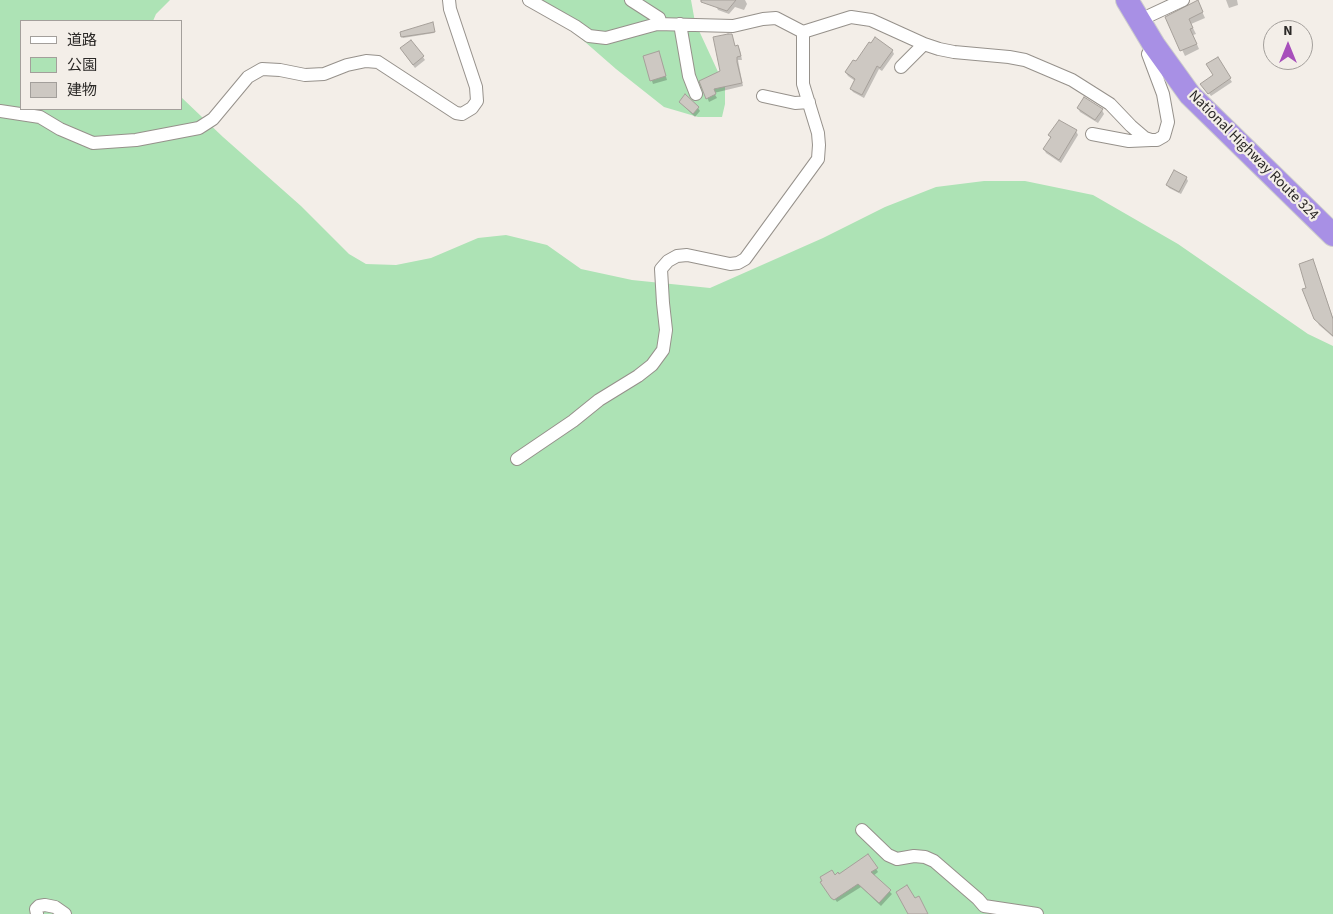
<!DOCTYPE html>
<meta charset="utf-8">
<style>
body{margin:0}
#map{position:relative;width:1333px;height:914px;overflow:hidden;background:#f3eee8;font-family:"Source Sans 3","Noto Sans JP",sans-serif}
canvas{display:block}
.legend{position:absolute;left:20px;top:20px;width:162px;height:90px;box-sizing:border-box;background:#f3eee8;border:1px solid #a39f9b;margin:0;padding:6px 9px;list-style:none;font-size:15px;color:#2b2927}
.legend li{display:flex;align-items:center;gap:10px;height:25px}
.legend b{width:25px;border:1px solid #a39f9b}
.north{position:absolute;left:1263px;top:20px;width:50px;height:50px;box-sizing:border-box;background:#f3eee8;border:1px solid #a39f9b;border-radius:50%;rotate:0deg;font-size:14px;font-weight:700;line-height:20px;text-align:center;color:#2b2927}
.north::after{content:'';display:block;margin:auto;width:18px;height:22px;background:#a74fbb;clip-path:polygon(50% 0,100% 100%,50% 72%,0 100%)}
</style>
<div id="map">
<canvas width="1333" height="914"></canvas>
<ul class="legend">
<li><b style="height:6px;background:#fff"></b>道路</li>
<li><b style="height:14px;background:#ade3b5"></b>公園</li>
<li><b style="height:14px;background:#cdc8c2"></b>建物</li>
</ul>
<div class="north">N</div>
</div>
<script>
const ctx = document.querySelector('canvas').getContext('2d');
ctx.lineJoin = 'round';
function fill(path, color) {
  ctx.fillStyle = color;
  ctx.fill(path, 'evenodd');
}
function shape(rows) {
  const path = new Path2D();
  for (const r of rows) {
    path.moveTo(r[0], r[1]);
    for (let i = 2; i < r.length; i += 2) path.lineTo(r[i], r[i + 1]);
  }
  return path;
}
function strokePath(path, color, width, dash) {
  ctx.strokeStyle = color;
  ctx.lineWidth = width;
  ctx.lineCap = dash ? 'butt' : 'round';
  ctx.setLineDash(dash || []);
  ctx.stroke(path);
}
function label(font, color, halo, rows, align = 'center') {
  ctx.font = font + ' "Source Sans 3",sans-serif';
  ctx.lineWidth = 4.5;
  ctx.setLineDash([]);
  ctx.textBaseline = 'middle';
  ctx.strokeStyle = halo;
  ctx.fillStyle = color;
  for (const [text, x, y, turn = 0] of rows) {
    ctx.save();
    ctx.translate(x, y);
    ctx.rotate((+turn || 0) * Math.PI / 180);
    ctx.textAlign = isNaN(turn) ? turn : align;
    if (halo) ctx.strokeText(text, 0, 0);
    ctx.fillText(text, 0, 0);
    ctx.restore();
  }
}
fill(shape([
 [0,0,170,0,156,14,153,21,21,21,21,109,181,109,181,97,223,137,301,206,349,254,366,264,396,265,431,258,478,238,506,235,547,245,581,269,632,280,710,288,823,238,885,207,936,187,984,181,1025,181,1093,195,1178,244,1308,334,1333,346,1333,914,0,914],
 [537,0,691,0,695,22,725,87,725,104,722,117,698,117,664,107,616,69]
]), '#ade3b5');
fill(shape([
 [721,0,745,0,747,4,744,10,735,7,729,14,718,10,716,6],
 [1226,0,1237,0,1238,5,1229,8],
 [1200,7,1205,18,1191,24,1196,34,1193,35,1199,49,1185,56,1167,18],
 [433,25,434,33,403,38,402,37,401,33],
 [731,35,735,47,738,46,740,50,742,60,738,60,743,86,714,93,717,98,709,102,701,81,721,72],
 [892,50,894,54,882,71,879,69,864,98,853,92,851,89,855,81,848,76,846,73,856,63],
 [403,52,423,57,425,60,415,68],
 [660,56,667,80,653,84,644,57],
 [1217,59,1232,82,1211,96,1204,87,1215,76],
 [680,102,698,108,700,111,695,117],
 [1078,108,1102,110,1104,114,1098,123,1080,112],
 [1076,131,1078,135,1061,163,1046,153,1044,149,1051,139,1049,135],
 [1186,177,1188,181,1181,194,1169,188,1167,185],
 [1313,261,1333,318,1333,337,1319,325,1316,319,1307,288],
 [868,856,878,872,873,876,892,894,881,906,861,887,837,902,824,885,835,876,839,875]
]), '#0003');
const building = shape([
 [701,0,736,0,727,11,701,2,701,0],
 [1198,0,1203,12,1189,19,1193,28,1190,29,1197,44,1180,51,1165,17,1198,0],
 [433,22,435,32,401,37,400,32,433,22],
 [728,34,732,34,735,46,738,45,741,56,737,57,737,62,742,83,714,89,716,94,706,99,699,81,720,71,713,37,728,34],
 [875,37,893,50,880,68,877,66,862,95,850,89,855,79,845,72,853,60,856,61,869,42,871,43,875,37],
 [411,40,424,56,413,65,400,48,411,40],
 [659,51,666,76,650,81,643,56,659,51],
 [1218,57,1231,78,1208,94,1200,84,1213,75,1206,64,1218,57],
 [685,94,699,107,693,114,679,102,685,94],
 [1084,97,1103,109,1095,120,1077,108,1084,97],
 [1059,120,1077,130,1059,160,1043,149,1051,137,1048,135,1059,120],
 [1174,170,1187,177,1179,192,1166,185,1174,170],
 [1313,259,1333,319,1333,336,1314,319,1302,289,1306,288,1299,264,1313,259],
 [868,854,878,868,871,872,891,890,879,903,858,884,834,900,831,898,820,882,822,881,820,877,832,870,835,875,838,872,839,874,868,854],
 [907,885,915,898,919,896,928,914,908,914,896,892,907,885]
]);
fill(building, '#cdc8c2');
strokePath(building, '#a6a09a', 1);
const street = shape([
 [529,0,575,26,589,36,606,38,657,24,733,26,763,19,776,18,803,32,851,17,871,20,924,44,939,49,954,52,1009,57,1025,60,1072,80,1110,104,1131,126,1145,138,1151,140,1157,140,1164,136,1168,122,1163,94,1148,54,1154,45],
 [631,0,659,18,661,24],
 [1140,20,1183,0],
 [680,24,689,76,696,94],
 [901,67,924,44],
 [763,96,795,103,809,102],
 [0,111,40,117,60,129,93,143,136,140,199,128,213,119,248,77,262,69,280,70,305,75,324,74,347,65,366,61,378,62,456,113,462,114,472,108,477,101,476,87,450,9,449,0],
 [1092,134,1129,141,1151,140],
 [517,459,573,421,599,400,638,376,652,365,663,350,666,330,663,303,661,269,668,261,677,256,687,255,730,264,738,263,745,259,818,159,819,145,818,133,803,84,803,32],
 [862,830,888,855,897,859,914,856,925,857,934,861,978,899,984,906,1037,914],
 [37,914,36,909,39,906,45,905,55,907,65,914]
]);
const highway = shape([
 [1127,0,1154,45,1190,95,1333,235]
]);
strokePath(street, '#96918b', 14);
strokePath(highway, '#cccccb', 24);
strokePath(street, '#fff', 12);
strokePath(highway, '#a890e5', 22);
label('15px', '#2b2927', '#f3eee8', [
 ["National Highway Route 324",1253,156,45]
]);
</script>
